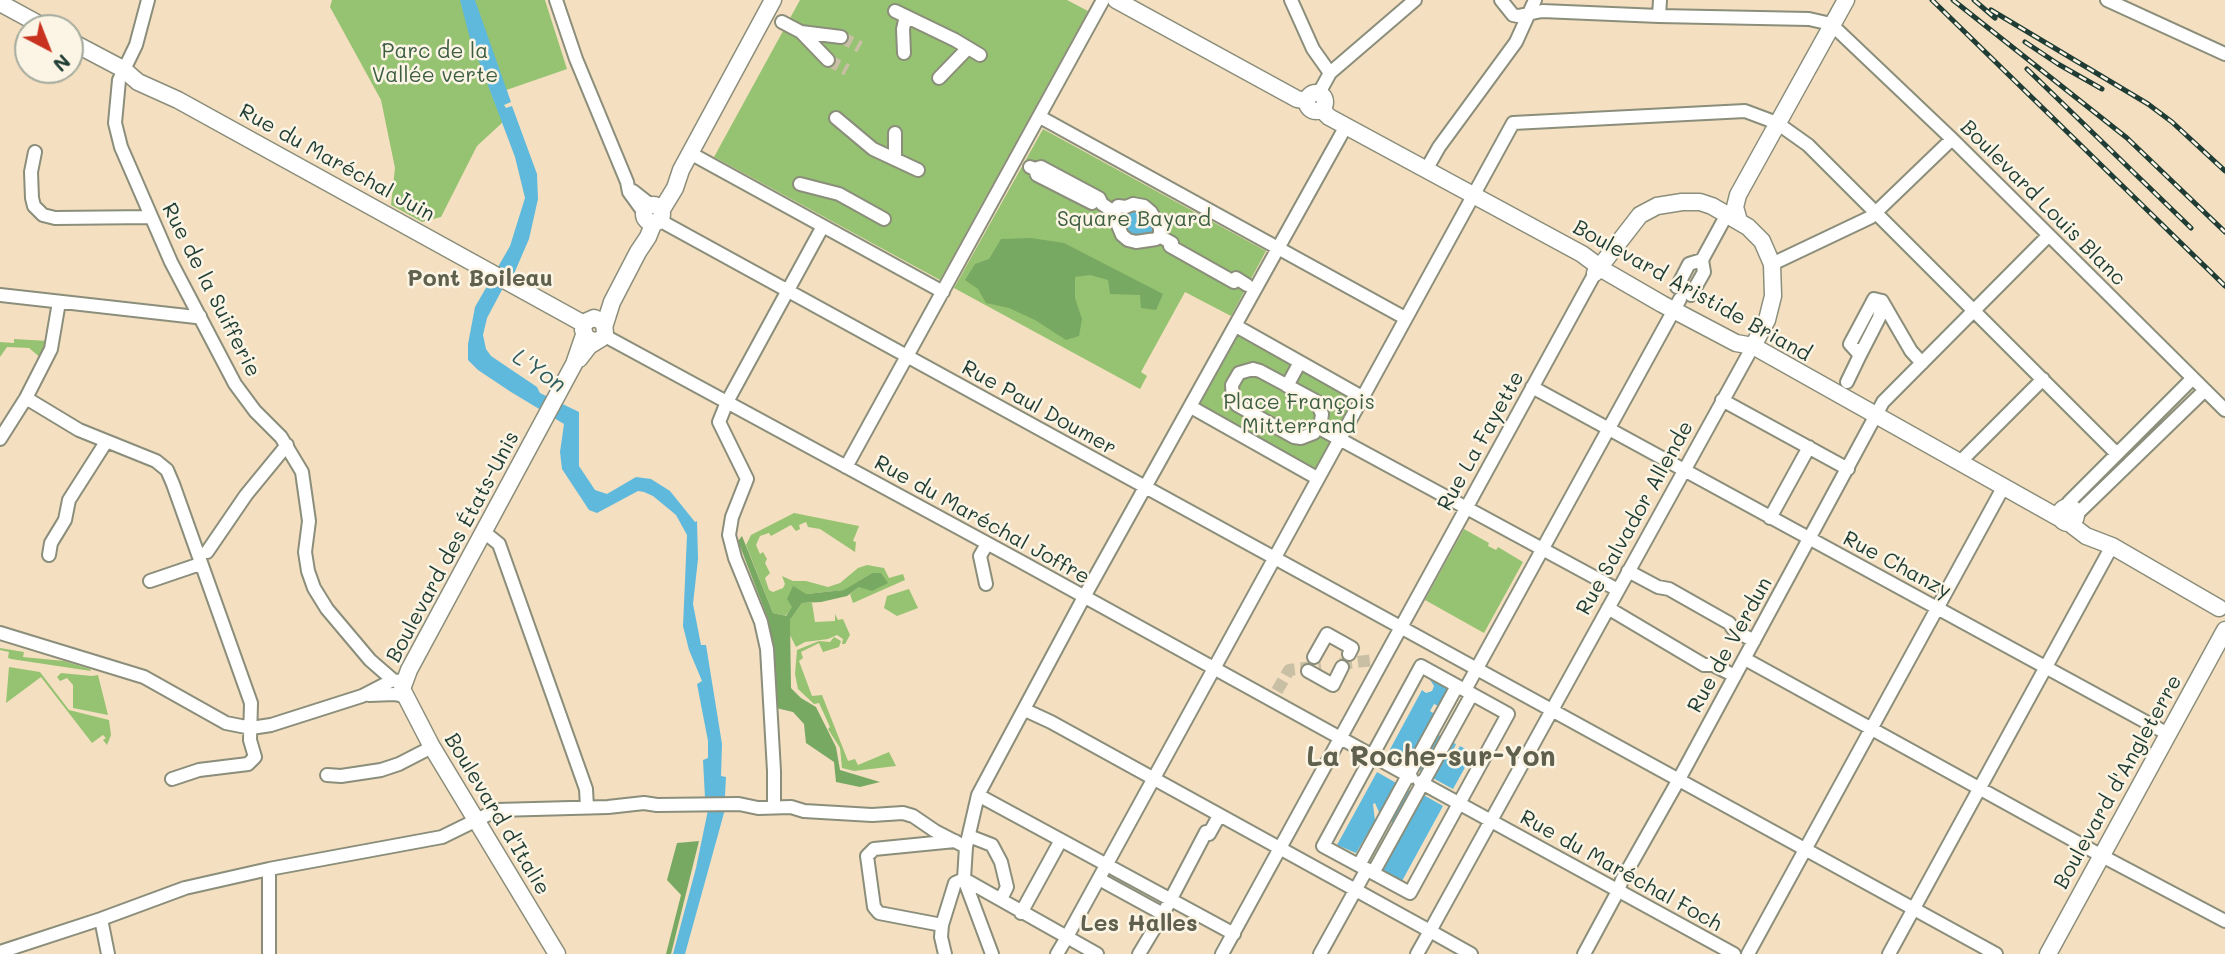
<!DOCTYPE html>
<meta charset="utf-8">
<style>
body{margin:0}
#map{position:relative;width:2225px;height:954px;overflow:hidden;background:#f4dfc1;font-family:Mali,sans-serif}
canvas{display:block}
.north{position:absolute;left:14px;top:14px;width:70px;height:70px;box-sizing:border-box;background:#fcf5e5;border:2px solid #a4ab9e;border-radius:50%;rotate:138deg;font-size:19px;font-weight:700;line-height:28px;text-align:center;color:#1f3d34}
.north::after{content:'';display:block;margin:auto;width:24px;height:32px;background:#c8321e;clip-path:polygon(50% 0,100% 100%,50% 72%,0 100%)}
</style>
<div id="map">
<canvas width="2225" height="954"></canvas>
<div class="north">N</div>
</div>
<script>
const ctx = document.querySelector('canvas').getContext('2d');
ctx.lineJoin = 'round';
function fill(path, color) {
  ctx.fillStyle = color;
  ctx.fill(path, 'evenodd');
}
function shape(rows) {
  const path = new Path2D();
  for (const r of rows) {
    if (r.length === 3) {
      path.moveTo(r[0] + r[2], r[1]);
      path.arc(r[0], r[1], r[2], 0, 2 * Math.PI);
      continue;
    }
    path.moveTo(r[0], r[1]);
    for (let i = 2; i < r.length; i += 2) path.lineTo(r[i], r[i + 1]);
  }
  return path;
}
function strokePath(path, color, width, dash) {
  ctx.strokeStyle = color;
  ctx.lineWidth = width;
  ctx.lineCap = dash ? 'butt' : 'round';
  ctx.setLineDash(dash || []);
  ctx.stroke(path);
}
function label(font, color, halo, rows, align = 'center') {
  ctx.font = font + ' Mali,sans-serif';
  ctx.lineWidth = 5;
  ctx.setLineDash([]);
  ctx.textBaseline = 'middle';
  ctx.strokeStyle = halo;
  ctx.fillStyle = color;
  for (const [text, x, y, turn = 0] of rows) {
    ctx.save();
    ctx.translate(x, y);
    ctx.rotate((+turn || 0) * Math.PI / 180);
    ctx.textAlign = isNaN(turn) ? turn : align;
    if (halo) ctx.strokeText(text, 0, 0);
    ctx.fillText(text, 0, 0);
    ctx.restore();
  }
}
fill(shape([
 [332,0,545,0,567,69,492,95,503,122,477,146,441,217,422,222,391,205,395,168,381,100,330,7],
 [800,0,1067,0,1088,11,940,280,714,157],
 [1043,129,1266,251,1231,316,1185,292,1141,372,1147,376,1140,389,954,288],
 [1238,336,1355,400,1316,471,1199,406],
 [14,339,48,341,42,359,29,348,7,347,0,357,0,342,14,343],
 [794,513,859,526,853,541,856,542,855,552,820,529,808,527,806,522,799,525,800,529,796,531,791,525,771,536,769,533,760,536,756,545,760,554,763,552,767,559,765,563,770,573,765,578,769,590,773,592,783,588,785,584,782,576,793,581,806,581,828,587,840,583,858,568,867,565,884,568,889,578,903,574,905,580,853,603,850,594,859,587,872,573,845,590,806,594,785,616,773,613,746,545,751,535],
 [1464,529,1489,543,1488,546,1496,550,1498,547,1523,562,1484,633,1425,600],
 [909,589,918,608,897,616,884,608,887,596],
 [802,603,812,603,815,622,835,621,835,614,838,620,843,619,850,635,845,644,842,644,843,639,837,635,828,639,805,642,796,647,790,635,790,620],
 [834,637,841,641,839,647,823,652,819,643,801,652,803,658,799,661,812,696,822,695,848,761,855,759,858,765,889,752,896,766,854,771,842,768,840,748,828,729,830,727,819,703,814,704,798,689,795,674,797,650,819,641,830,642],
 [0,648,24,652,23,657,64,661,90,669,91,671,11,659,8,658,9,652,0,650],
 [9,667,40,672,69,710,109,720,111,735,107,745,103,740,106,738,103,735,92,743,41,677,6,703],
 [61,673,92,676,98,675,108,715,73,708,73,685,67,678,60,681,57,677]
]), '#96c371');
fill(shape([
 [1031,238,1064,243,1163,294,1156,310,1141,308,1140,295,1110,294,1108,280,1090,275,1075,277,1075,298,1082,319,1079,336,1066,340,1035,320,1009,308,986,303,978,289,965,280,975,264,989,259,1001,239],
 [742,536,773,613,786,616,792,607,787,599,793,586,806,594,844,590,872,573,881,573,888,583,872,591,859,587,847,596,821,602,802,603,790,620,791,688,801,698,816,707,836,747,840,770,880,782,860,787,836,782,834,762,806,743,804,724,793,712,776,708,768,619,738,541],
 [699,841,671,954,666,954,681,895,667,880,677,843]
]), '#78a963');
fill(shape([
 [460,0,475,0,511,102,504,105,506,108,512,106,537,174,538,199,529,239,513,276,503,288,487,318,483,335,486,349,491,356,537,387,540,393,579,412,579,466,595,490,607,494,636,477,651,479,670,491,695,522,697,521,698,559,693,604,701,645,706,645,722,744,721,776,726,777,724,813,685,954,673,954,696,868,708,810,705,798,703,760,708,758,708,741,697,684,702,681,689,650,683,626,687,535,676,515,653,496,644,492,638,491,597,513,589,510,562,469,560,452,564,424,511,392,478,370,468,360,468,344,475,307,510,246,525,198,515,157,469,35],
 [1122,209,1142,210,1157,229,1152,237,1130,235,1119,224,1118,210],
 [1429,678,1452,691,1443,708,1434,704,1430,711,1438,716,1435,733,1444,738,1425,773,1388,753,1422,690,1426,693,1432,691,1434,686],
 [1448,741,1456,744,1450,757,1453,758,1460,746,1473,753,1453,789,1429,776],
 [1377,772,1412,792,1394,823,1381,817,1375,803,1373,804,1375,821,1356,853,1337,845],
 [1420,793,1443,806,1402,881,1379,868]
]), '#5fb9dc');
strokePath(shape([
 [841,37,860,47],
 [828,60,847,70],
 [1340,664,1374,660],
 [1277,691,1289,670,1321,666]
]), '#c9bfa5', 12, [12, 6]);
const minor = shape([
 [148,0,136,45,119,80,115,123,121,147,171,262,235,384,255,411,281,437,302,472,309,521,305,552,308,571,314,588,327,609,370,660,393,680],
 [556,0,576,59,627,182,629,192,645,214],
 [1291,0,1313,49,1330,73],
 [1501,0,1513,15,1518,16,1542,11,1659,16,1809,19,1831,24,1952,139,2225,410],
 [2107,0,2225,54],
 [895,11,955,40,980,55],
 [1659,16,1660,0],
 [782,22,801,32,841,37],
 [801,32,828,60],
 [904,53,903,29,906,16],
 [939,78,968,48],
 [1319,93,1330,73,1415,0],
 [1040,117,1405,318],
 [836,118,873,149,918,170],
 [895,133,895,157],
 [35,152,31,172,32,198,34,206,43,215,55,218,151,217],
 [690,153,943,292],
 [1030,167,1035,169,1037,175,1092,203],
 [1035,169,1041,167,1099,198,1102,204,1114,212,1111,210],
 [1426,170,1439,147,1516,42,1535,0],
 [800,184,839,194,884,219],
 [633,191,652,206],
 [1133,204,1144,206,1151,212,1160,227,1160,235,1156,239,1136,242,1128,240,1122,235,1117,223,1113,220,1113,214,1118,206,1126,207,1133,204],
 [659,220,1996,954],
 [1159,236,1172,243,1170,246,1234,282,1236,278,1247,285],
 [1702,260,1726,216],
 [1772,264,1871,217,1952,139],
 [1677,287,1689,264,1702,260,1704,272,1691,295],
 [0,295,196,317,200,316],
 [1236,326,1362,397],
 [605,336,1018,560,1411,777],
 [1860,355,1879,318,1882,301],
 [1253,369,1260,371,1316,401,1322,414,1321,421,1314,433,1301,438,1294,437,1237,405,1233,399,1232,385,1239,373,1253,369],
 [1847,382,1860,355,1850,344,1874,299,1882,301,1911,351,1922,363],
 [1287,386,1300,362],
 [1532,387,2168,734],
 [26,398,79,430,156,461,167,470,173,484,251,703,250,740,255,757,248,764,199,770,172,779],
 [1722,400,1848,469],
 [1191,407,1317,478],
 [1319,428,1618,590],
 [0,439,26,398,51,349,59,302],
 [1960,462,2043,379],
 [846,467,1103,0],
 [2067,506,2069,502,2192,379],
 [2077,514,2204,391],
 [1770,518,1809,447],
 [484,532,499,544,586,789,587,807],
 [207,552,246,495,287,445],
 [49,555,51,543,65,520,69,500,106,442],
 [1628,571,1658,587,1669,589,1729,623,1734,630,1754,641],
 [150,581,200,564],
 [986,584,980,556,987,544],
 [1608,608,1704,665,1713,665,1735,676],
 [0,633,144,677,226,723,251,728,271,725,362,696,393,680,399,681],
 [1314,657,1327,634,1352,648,1349,654],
 [1745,659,2102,856,2225,921],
 [1421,666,1508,714,1410,893,1323,846,1421,666],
 [1308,671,1333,685,1342,667],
 [1465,690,1680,299],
 [369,695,395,694,403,696],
 [1025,710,1051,722,1430,931,1753,346],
 [327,775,341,776,381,770,399,764,432,747],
 [1420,782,1734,954],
 [978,795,1234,934],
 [774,807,774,771,767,649,761,622,735,558,729,535,732,517,747,479,719,422,727,402,823,226],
 [969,836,992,845,1001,862,1007,887,1001,899],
 [1359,865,1457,686],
 [269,869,269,954],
 [1373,873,1472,694],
 [964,879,1097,954],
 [1099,879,1163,914],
 [1021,913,1061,840],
 [101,919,108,954],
 [942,925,879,913,874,907,867,856,874,849,955,841],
 [1069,933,1513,123,1745,111,1777,123,1808,145,2117,454],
 [0,952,101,919,185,888,269,869,442,837,497,810,608,807,644,803,657,805,739,804,758,808,791,807,804,811,872,815,903,813,913,816,935,831,966,847],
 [945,954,941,937,942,925,955,883,964,879],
 [992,954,964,879,966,847,978,795,1084,597,1346,126],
 [1057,954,1067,937],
 [1139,954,1163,914,1206,832,1209,834,1219,816],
 [1222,954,1595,273],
 [1320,954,1367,869],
 [1417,954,1430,931,1471,954],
 [1584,954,1618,891,1622,880,1678,781,1883,402,2048,236],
 [1748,954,2004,486],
 [1889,954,2112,546]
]);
const major = shape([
 [1116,0,1297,99,1307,101],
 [0,3,46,28],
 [70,41,123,69,138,82,178,100,584,324],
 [1316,102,9],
 [1321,109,1329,117,1582,254,1605,271,1662,304,1736,343,1753,346,2061,519],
 [653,214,9],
 [661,211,675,188,681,170,773,0],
 [1739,221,1735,207,1738,195,1846,0],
 [1595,273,1640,215,1657,206,1682,202,1700,202,1712,206,1748,227,1762,241,1772,264,1773,296,1767,320,1753,346],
 [605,324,612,302,638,252,648,237,654,222],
 [579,359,589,346,602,338,605,334,604,322,594,318,585,322,583,330,587,339,596,341],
 [2068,515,8],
 [2069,523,2086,536,2112,546,2219,608],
 [557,954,432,747,402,689,409,670,574,364,584,335],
 [2048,954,2225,630]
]);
strokePath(minor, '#8a8e7a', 16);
strokePath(major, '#8a8e7a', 19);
strokePath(minor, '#fff', 12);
strokePath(major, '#fff', 16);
const rail = shape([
 [1932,0,2225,286],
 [1953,0,2127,138,2225,232],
 [1974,0,1995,18],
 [1991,10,2148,104,2172,122,2225,171],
 [2025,42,2058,64,2102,89],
 [2027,69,2191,228]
]);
strokePath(rail, '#1f3d34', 5);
strokePath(rail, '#fcf5e5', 2.5, [8]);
label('21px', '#3d5e43', '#fcf5e5', [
 ["Parc de la",435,52],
 ["Vallée verte",435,76],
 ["Square Bayard",1134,220],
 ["Place François",1299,403],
 ["Mitterrand",1299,427]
]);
label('21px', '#1f3d34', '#fcf5e5', [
 ["Rue du Maréchal Juin",337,163,29],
 ["Boulevard Louis Blanc",2043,203,45],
 ["Rue de la Suifferie",211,290,63],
 ["Boulevard Aristide Briand",1692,291,29],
 ["Rue Paul Doumer",1039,408,29],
 ["Rue La Fayette",1481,441,-61],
 ["Rue Salvador Allende",1635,518,-61],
 ["Rue du Maréchal Joffre",982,520,29],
 ["Boulevard des États-Unis",453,547,-62],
 ["Rue Chanzy",1897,565,28],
 ["Rue de Verdun",1730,645,-61],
 ["Boulevard d'Angleterre",2118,782,-61],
 ["Boulevard d'Italie",497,814,59],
 ["Rue du Maréchal Foch",1621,871,29]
]);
label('bold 23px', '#5f604d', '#fcf5e5', [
 ["Pont Boileau",480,279],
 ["Les Halles",1139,924]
]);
label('italic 23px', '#2f5c5e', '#fcf5e5', [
 ["L'Yon",539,371,34]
]);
label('bold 28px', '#5f604d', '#fcf5e5', [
 ["La Roche-sur-Yon",1431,757]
]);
</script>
